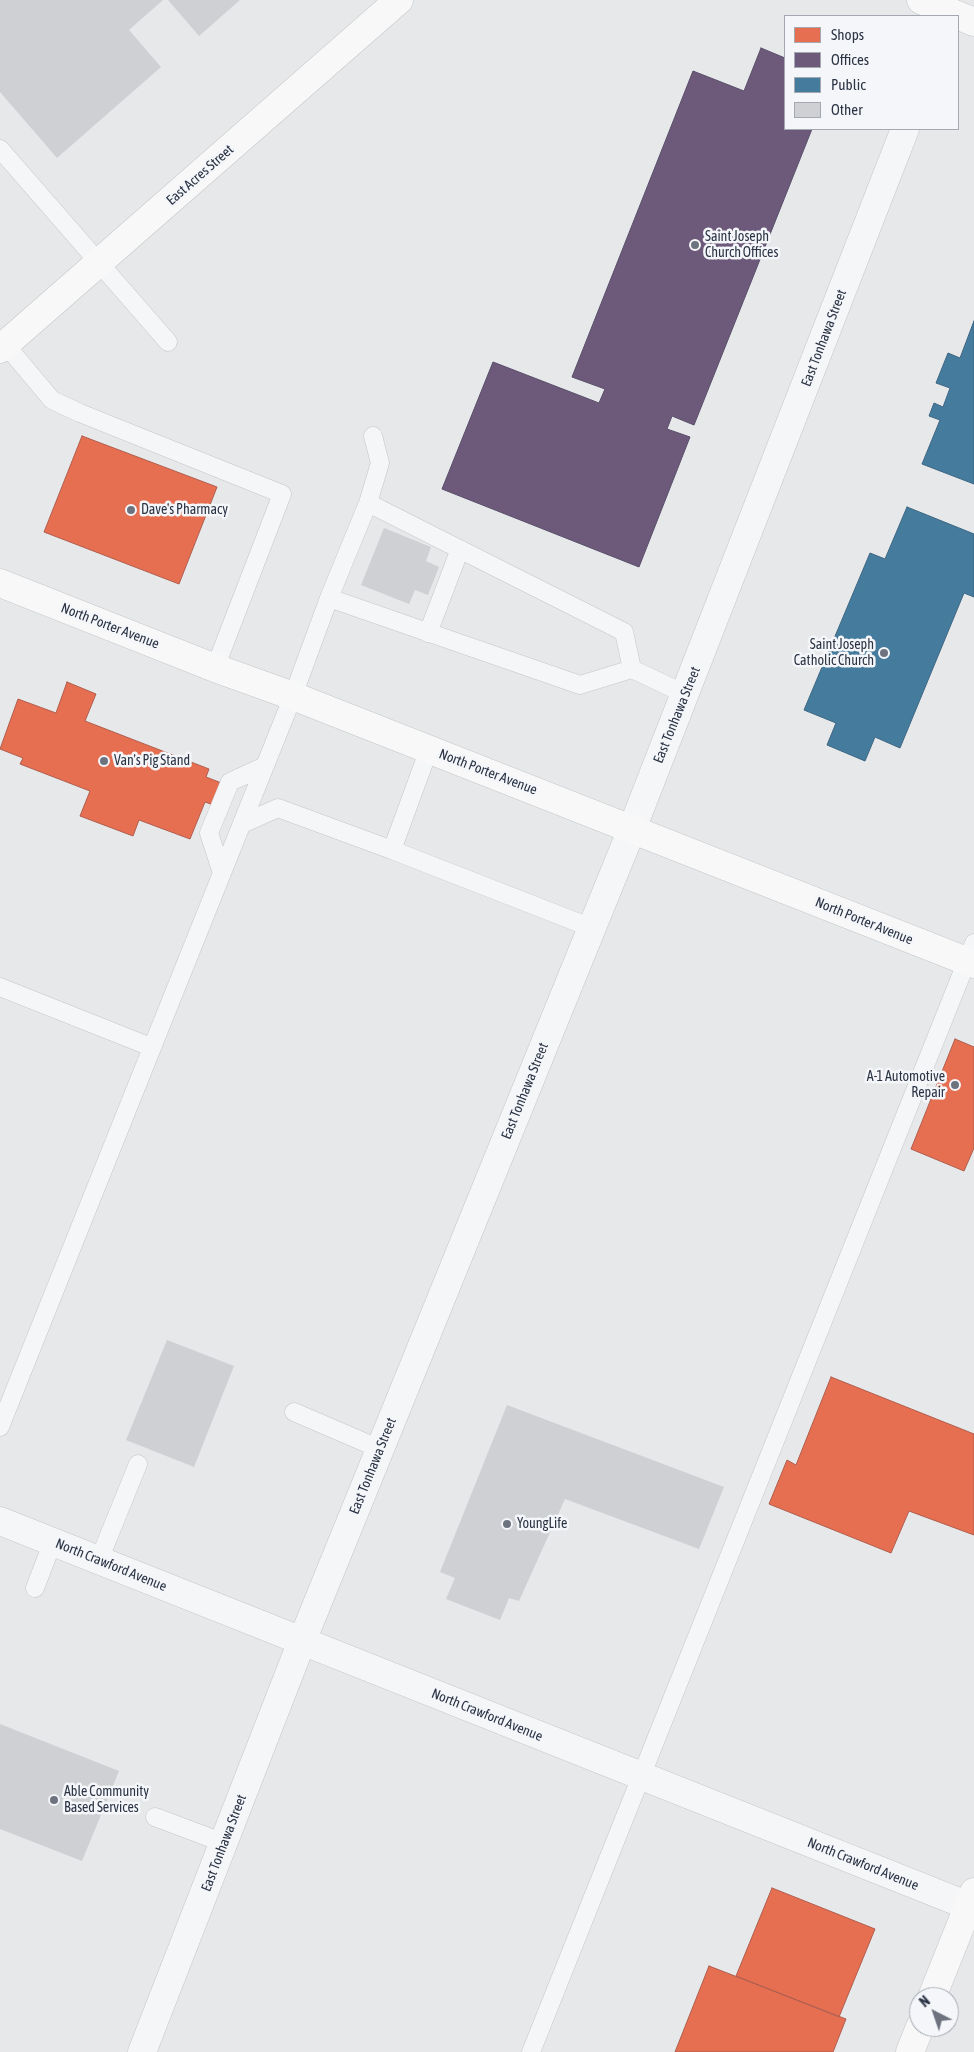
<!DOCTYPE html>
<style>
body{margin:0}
#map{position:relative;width:974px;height:2052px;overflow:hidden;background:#e6e8ea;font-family:"Asap Condensed",sans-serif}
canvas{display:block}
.legend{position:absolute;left:784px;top:15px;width:175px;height:115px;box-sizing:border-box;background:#f4f6f9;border:1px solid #a4a8b1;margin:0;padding:6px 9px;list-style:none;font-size:15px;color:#2b3445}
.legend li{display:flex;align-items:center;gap:10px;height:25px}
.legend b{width:25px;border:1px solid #a4a8b1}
.north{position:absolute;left:909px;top:1987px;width:50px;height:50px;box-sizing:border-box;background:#f4f6f9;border:1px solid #a4a8b1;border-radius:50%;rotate:319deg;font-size:14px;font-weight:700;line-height:20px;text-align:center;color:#2b3445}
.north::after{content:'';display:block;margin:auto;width:18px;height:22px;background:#6c737f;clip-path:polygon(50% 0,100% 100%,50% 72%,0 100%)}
</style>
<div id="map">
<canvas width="974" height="2052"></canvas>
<ul class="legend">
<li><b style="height:14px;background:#e76f51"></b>Shops</li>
<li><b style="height:14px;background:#6d597a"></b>Offices</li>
<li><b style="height:14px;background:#457b9d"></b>Public</li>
<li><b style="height:14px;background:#ced0d3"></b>Other</li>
</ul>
<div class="north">N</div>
</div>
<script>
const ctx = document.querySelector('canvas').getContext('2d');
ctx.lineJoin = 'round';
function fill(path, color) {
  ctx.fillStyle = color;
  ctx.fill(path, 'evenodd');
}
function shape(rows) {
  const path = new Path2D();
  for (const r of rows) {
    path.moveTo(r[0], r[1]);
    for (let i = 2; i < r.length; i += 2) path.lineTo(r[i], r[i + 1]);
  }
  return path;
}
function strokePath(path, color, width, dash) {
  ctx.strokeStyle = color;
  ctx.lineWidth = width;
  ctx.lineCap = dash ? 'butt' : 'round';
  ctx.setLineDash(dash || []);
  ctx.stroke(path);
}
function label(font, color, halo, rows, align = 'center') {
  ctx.font = font + ' "Asap Condensed",sans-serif';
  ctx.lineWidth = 5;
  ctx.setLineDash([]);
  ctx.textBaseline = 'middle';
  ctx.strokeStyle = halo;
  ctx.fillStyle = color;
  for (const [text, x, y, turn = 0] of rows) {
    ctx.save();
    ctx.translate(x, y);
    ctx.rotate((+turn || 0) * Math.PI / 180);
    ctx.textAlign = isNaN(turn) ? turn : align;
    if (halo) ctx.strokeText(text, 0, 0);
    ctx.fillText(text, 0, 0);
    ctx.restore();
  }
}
const shops = shape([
 [82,436,217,487,179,584,44,532,82,436],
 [67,682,96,694,85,721,209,769,206,777,224,784,216,806,205,802,190,839,139,820,133,836,80,816,90,791,20,764,23,758,0,749,18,699,56,713,67,682],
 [955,1039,974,1047,974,1148,964,1171,911,1149,955,1039],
 [831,1377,974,1434,974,1535,909,1511,891,1553,769,1504,787,1460,796,1465,831,1377],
 [772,1888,875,1929,839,2017,736,1976,772,1888],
 [709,1966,846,2019,833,2052,675,2052,709,1966]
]);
fill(shops, '#e76f51');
strokePath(shops, '#af5d4d', 1);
const offices = shape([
 [761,48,785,58,785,129,812,129,694,425,672,416,667,429,690,437,639,567,442,489,493,362,599,403,605,389,572,377,693,71,744,91,761,48]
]);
fill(offices, '#6d597a');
strokePath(offices, '#594e6a', 1);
const public = shape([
 [974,321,974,484,922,464,940,420,929,416,934,403,943,407,950,388,936,383,948,353,960,358,974,321],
 [907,507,974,534,974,597,964,593,900,748,875,737,865,761,827,745,836,723,804,710,870,553,885,559,907,507]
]);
fill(public, '#457b9d');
strokePath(public, '#3d6683', 1);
fill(shape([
 [0,0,163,0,129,30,161,67,57,158,0,92],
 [168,0,240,0,199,36],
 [384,528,431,547,426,561,439,567,428,595,415,590,409,604,361,585],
 [167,1340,234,1366,194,1467,126,1440],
 [507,1405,724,1487,699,1549,565,1499,519,1601,509,1598,500,1620,446,1599,455,1578,440,1572],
 [0,1724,119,1771,82,1861,0,1829]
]), '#ced0d3');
const lane = shape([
 [0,149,168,342],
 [5,344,52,400,80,413,282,494,215,668],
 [368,503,624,632,632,669],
 [329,598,580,685,632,669,685,694],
 [428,633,460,549],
 [429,749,392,850,592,928],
 [242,824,278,808,392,850],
 [222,873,209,833,230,782,265,766],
 [0,987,151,1047],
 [294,1412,380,1449],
 [0,1427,293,696,329,598,368,503,380,463,373,436],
 [99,1560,138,1464],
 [35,1588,53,1541],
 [155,1817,224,1843],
 [531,2052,974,943]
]);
const street = shape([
 [0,1521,969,1906],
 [142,2052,302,1641,632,829,905,129]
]);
const secondary = shape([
 [921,0,974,22],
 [0,349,399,0],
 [0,583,215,668,293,696,974,964],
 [932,1997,974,1892],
 [910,2052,920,2027]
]);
strokePath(lane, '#c4c6c8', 19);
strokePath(street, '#c4c6c8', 29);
strokePath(secondary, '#c4c6c8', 29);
strokePath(lane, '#f5f6f7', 18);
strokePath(street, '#f5f6f7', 28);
strokePath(secondary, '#f8f8f8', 28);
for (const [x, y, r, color] of [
 [695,245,5,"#6c737f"],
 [131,510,5,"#6c737f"],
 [884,653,5,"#6c737f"],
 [104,761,5,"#6c737f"],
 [955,1085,5,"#6c737f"],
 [507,1524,5,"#6c737f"],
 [54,1800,5,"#6c737f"]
]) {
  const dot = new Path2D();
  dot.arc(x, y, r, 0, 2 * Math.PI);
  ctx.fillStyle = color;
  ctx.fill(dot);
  strokePath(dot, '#f4f6f9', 2);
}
label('14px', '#2b3445', '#f4f6f9', [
 ["East Acres Street",200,175,-41],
 ["East Tonhawa Street",824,338,-69],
 ["North Porter Avenue",110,626,21],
 ["East Tonhawa Street",677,715,-68],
 ["North Porter Avenue",488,772,21],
 ["North Porter Avenue",864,921,22],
 ["East Tonhawa Street",525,1091,-68],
 ["East Tonhawa Street",373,1466,-68],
 ["North Crawford Avenue",111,1565,22],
 ["North Crawford Avenue",487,1715,22],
 ["East Tonhawa Street",224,1843,-69],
 ["North Crawford Avenue",863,1864,22]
]);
label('14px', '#2b3445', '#f4f6f9', [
 ["Saint Joseph",705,237],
 ["Church Offices",705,253],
 ["Dave's Pharmacy",141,510],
 ["Saint Joseph",874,645,"right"],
 ["Catholic Church",874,661,"right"],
 ["Van's Pig Stand",114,761],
 ["A-1 Automotive",945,1077,"right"],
 ["Repair",945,1093,"right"],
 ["YoungLife",517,1524],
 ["Able Community",64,1792],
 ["Based Services",64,1808]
], 'left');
</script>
